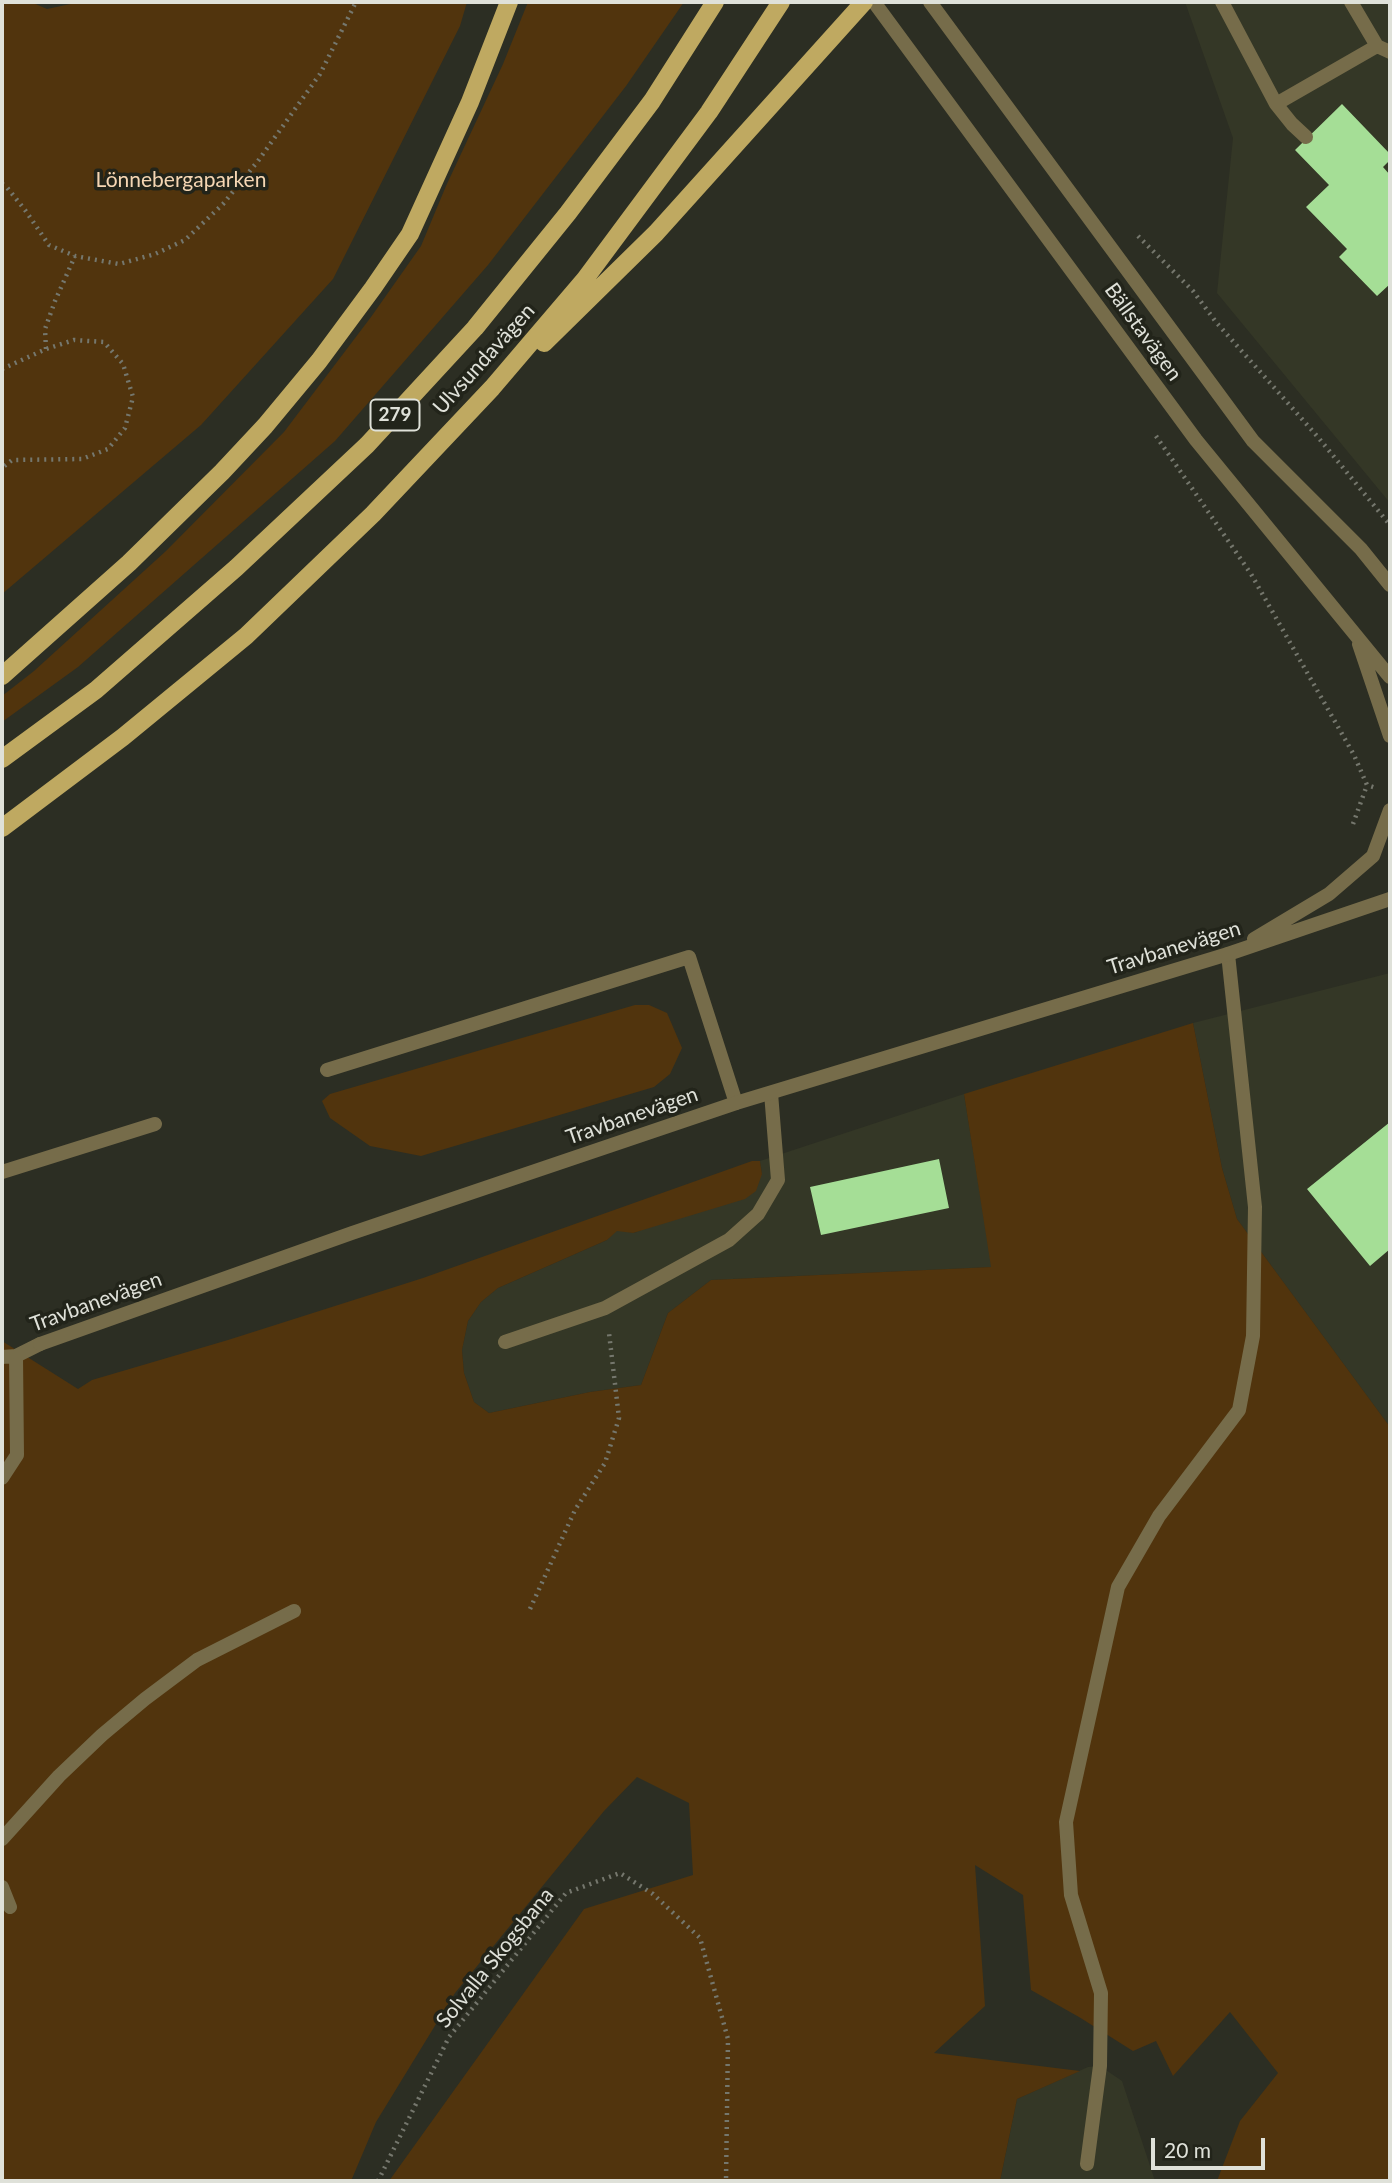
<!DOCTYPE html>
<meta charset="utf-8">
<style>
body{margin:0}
#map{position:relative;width:1392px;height:2183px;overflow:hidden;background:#2c2e23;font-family:Lato,sans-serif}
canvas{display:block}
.frame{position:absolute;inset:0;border:4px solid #dfe1d9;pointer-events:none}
.scale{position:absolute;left:1151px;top:2138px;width:114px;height:32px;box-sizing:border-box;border:4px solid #dfe1d9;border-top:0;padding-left:9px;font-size:21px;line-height:24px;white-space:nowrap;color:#dfe1d9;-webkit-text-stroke:5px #22241a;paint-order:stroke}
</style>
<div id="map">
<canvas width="1392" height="2183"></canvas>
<div class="frame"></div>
<div class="scale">20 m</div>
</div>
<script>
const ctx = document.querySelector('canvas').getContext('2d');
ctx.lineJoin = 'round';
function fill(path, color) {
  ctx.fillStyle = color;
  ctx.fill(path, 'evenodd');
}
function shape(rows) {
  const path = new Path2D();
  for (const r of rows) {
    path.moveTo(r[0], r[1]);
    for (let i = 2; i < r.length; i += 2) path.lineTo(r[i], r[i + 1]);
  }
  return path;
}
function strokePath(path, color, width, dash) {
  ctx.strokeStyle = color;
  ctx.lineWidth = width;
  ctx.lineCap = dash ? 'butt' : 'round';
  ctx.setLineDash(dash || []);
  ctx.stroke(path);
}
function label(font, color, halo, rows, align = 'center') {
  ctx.font = font + ' Lato,sans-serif';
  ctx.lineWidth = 7;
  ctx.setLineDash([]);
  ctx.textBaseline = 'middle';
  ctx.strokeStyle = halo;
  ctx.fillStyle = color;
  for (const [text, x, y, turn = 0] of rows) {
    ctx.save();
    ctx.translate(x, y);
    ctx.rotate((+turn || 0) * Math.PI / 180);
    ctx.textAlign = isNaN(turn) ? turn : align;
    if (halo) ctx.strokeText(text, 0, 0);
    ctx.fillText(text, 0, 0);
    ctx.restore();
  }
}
fill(shape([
 [1185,2,1390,2,1390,503,1217,293,1233,138],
 [1390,973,1390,1427,1237,1219,1222,1168,1193,1023],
 [964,1094,992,1267,711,1280,668,1313,641,1385,590,1392,489,1413,474,1402,464,1373,462,1350,468,1321,481,1302,498,1288,607,1240,617,1230,634,1233,762,1174,760,1161],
 [1100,2066,1122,2081,1155,2181,1000,2181,1017,2099,1088,2067]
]), '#343726');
fill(shape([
 [2,2,31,2,47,9,80,2,467,2,460,26,333,279,201,425,2,594],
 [528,2,684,2,626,86,488,265,335,441,78,667,2,722,2,696,34,671,166,551,284,432,371,317,421,246,446,186,503,64],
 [635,1005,649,1005,667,1013,682,1048,670,1074,654,1087,421,1156,370,1146,330,1118,322,1101,330,1094],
 [1193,1023,1222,1168,1237,1219,1390,1427,1390,2181,1217,2181,1240,2121,1278,2073,1230,2012,1173,2076,1156,2041,1133,2051,1079,2017,1031,1990,1023,1895,975,1865,985,2006,934,2053,1080,2071,1017,2099,1000,2181,389,2181,584,1909,693,1875,689,1803,637,1777,604,1811,455,1993,376,2122,351,2181,2,2181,2,1341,78,1389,92,1380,228,1340,423,1278,752,1161,760,1161,762,1174,756,1191,745,1199,633,1233,617,1231,607,1240,498,1288,481,1302,468,1321,462,1350,464,1373,474,1402,489,1413,590,1392,641,1385,668,1313,711,1280,991,1267,964,1094]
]), '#51340d');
fill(shape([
 [1342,104,1390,154,1390,160,1383,167,1390,175,1390,284,1377,296,1339,257,1347,249,1306,207,1329,185,1295,150],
 [1390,1122,1390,1249,1370,1266,1307,1189],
 [939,1159,949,1208,821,1235,810,1187]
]), '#a5de96');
strokePath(shape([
 [2,184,5,185,25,210,49,245,75,256,119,264,155,254,185,240,223,204,258,161,320,74,356,2],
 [1138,236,1193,291,1216,322,1317,436,1390,525],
 [46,349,45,329,55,301,75,256],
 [2,369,46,349,74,340,104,342,123,364,133,397,125,428,108,449,82,459,12,460,2,468],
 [1156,436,1251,574,1354,755,1367,785,1376,788],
 [1353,824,1367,785],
 [530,1609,575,1510,605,1463,619,1418,609,1333],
 [378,2181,449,2037,566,1893,620,1873,653,1894,700,1938,728,2039,726,2181]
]), '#75776d', 4.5, [2, 5]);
strokePath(shape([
 [1222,2,1276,104,1292,124,1306,137],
 [1377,46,1390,52],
 [1276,104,1377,46,1351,2],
 [327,1070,689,957,736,1103],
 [2,1172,155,1124],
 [505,1342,605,1308,729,1240,758,1214,778,1180,771,1093],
 [2,1839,59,1776,102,1735,145,1699,197,1660,294,1611],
 [2,1887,10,1907],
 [1087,2164,1100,2066,1101,1993,1071,1895,1066,1822,1118,1587,1159,1516,1239,1410,1253,1336,1255,1207,1228,954]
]), '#766c4a', 14);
strokePath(shape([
 [2,1357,16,1356,40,1344],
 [2,1478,17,1455,16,1356]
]), '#766c4a', 14);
strokePath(shape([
 [874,2,1196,440,1390,677],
 [930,2,1253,441,1361,549,1390,585],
 [1359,644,1390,736],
 [1254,939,1329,894,1373,856,1390,810],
 [40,1344,352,1233,736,1103,1228,954,1390,899]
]), '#766c4a', 14);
strokePath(shape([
 [544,343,656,233,864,2],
 [2,676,129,563,222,472,265,426,319,361,373,288,410,234,470,102,509,2],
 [2,759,96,690,236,568,367,445,475,328,568,213,652,101,715,2],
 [2,828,123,737,246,636,373,514,492,388,585,279,709,112,781,2]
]), '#bfa961', 18);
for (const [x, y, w] of [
 [395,415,49]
]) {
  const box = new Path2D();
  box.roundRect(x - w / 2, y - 15.5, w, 31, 5);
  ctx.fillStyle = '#22241a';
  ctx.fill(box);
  strokePath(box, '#dfe1d9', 2);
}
label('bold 19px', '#dfe1d9', null, [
 ["279",395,415]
]);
label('21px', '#f5d6b3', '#22241a', [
 ["Lönnebergaparken",181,180]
]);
label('21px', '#dfe1d9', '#22241a', [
 ["Bällstavägen",1143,332,54],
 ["Ulvsundavägen",484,359,-48],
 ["Travbanevägen",1174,948,-17],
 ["Travbanevägen",632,1116,-19],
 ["Travbanevägen",96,1302,-20],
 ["Solvalla Skogsbana",495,1958,-51]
]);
</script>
